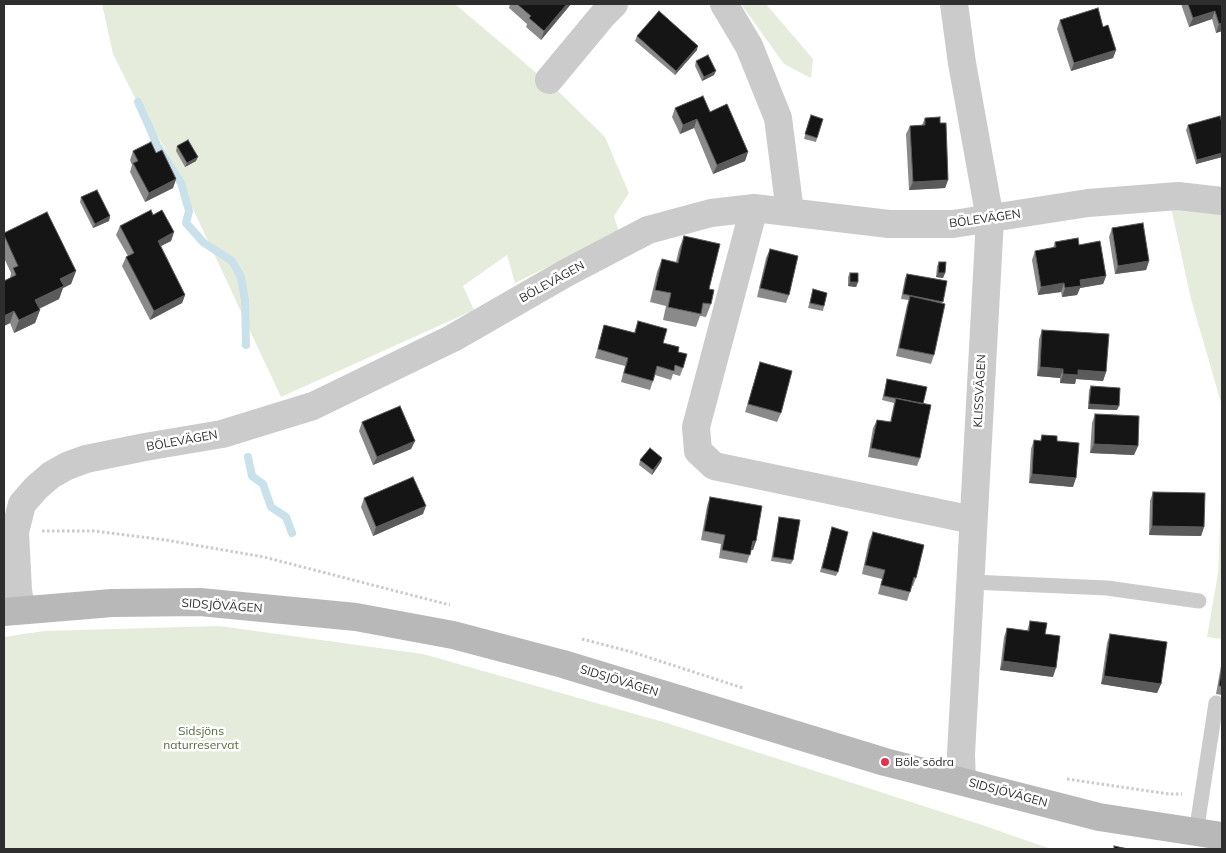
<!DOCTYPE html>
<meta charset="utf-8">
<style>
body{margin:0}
#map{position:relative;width:1226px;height:853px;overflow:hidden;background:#fff;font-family:Mulish,sans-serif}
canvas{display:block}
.frame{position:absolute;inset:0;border:5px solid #2e2e2e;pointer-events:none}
</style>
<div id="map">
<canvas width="1226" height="853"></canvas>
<div class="frame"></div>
</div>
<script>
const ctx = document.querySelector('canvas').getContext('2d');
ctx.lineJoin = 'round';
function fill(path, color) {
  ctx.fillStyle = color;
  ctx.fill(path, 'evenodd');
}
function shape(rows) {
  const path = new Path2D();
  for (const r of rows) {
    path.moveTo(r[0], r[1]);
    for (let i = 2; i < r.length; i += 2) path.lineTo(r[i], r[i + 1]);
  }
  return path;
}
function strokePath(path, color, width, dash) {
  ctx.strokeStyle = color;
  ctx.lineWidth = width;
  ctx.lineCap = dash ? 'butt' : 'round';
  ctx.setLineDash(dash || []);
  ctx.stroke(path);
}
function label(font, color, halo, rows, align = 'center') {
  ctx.font = font + ' Mulish,sans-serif';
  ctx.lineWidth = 5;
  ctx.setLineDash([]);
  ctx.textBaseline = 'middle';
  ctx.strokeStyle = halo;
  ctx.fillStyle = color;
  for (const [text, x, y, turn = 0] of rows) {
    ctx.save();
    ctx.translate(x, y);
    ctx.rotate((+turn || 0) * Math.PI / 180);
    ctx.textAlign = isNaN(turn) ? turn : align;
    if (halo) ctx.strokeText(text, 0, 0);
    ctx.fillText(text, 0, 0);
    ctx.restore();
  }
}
fill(shape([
 [102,4,455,4,559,92,605,137,629,193,614,216,619,232,515,283,507,255,463,286,474,310,281,397,164,147,139,106,113,54],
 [741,4,766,4,813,59,811,78,784,64],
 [1170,203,1222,211,1222,406,1191,299],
 [1222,473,1222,639,1207,637,1218,573],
 [219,626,423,654,667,723,979,824,1051,849,4,849,4,637,44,631]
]), '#e6ecdc');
strokePath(shape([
 [138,102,158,147,181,183,189,211,186,223,204,243,232,261,241,277,245,300,246,345],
 [248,457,252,476,263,484,271,507,286,517,292,533]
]), '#c8e1eb', 8);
strokePath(shape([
 [42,531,94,531,166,540,264,557,450,605],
 [582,639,632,652,743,688],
 [1067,779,1169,794,1182,794]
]), '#cbcbcb', 3, [2.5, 2.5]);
strokePath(shape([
 [971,582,1107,588,1199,601],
 [1196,833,1216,703]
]), '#cbcbcb', 15);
strokePath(shape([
 [724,4,749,46,778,118,790,212],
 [954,4,962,63,990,219,961,754,962,781],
 [549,80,603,15,614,4],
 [754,208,696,427,698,451,714,466,973,520],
 [21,609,18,590,15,532,22,504,36,488,51,475,67,466,86,459,145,447,222,434,313,406,453,338,566,273,648,230,711,213,754,208,889,224,953,224,1088,203,1178,196,1222,201]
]), '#cbcbcb', 28);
strokePath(shape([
 [4,612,112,603,200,602,356,617,453,635,563,664,885,762,1099,817,1222,836]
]), '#b8b8b8', 28);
fill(shape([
 [510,4,571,4,541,40,526,27,527,24,509,8],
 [1181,4,1222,4,1222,31,1216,33,1212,19,1189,27],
 [1060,20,1116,50,1113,58,1071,71,1057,29],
 [637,36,697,50,675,75,635,41],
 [696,61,714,75,702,81,695,66],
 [675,108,710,112,748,152,745,161,713,174,694,128,680,134,672,117],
 [925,118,940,123,948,180,945,188,909,190,906,134,910,126,922,125],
 [809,120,817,138,816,142,804,139],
 [1222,123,1222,157,1196,164,1186,130,1188,125],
 [177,146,196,161,185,167,176,151],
 [133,151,156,153,176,179,173,188,145,202,130,172,132,165,130,160],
 [81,197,110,216,109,221,93,228,80,202],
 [153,215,174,232,171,241,161,246,185,295,182,303,150,320,122,266,126,257,128,256,116,235,120,226],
 [1112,228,1149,261,1146,270,1115,274,1109,237],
 [4,233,76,271,71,284,63,288,59,299,39,309,40,310,35,323,14,333,10,323,4,326,4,281,10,278,11,273,4,258],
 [684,236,709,289,711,304,706,317,700,316,696,327,663,320,666,306,650,302,657,272,662,259,676,262,679,249],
 [1055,242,1079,245,1106,276,1103,284,1080,288,1077,295,1062,297,1061,292,1038,295,1032,260,1035,251,1053,248],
 [770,249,789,295,786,303,757,297,766,258],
 [939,262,945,273,943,278,936,277,937,266],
 [850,273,858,282,856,287,848,286,848,277],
 [907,274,947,281,942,303,934,355,931,364,896,356,907,305,909,300,901,299,905,278],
 [813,289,824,306,823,311,808,308],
 [638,321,663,343,678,352,683,368,680,376,673,374,671,380,655,375,650,390,621,382,625,366,595,358,604,325,634,333],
 [1042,330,1106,372,1103,381,1076,379,1075,384,1060,383,1060,378,1037,376,1039,339],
 [760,362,781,413,777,422,745,412],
 [887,379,923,404,920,458,917,466,868,457,873,428,877,420,890,422,894,403,882,400],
 [1091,386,1117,410,1088,409,1089,390],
 [1095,414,1138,446,1134,455,1090,453,1092,423],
 [362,422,415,441,411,449,373,465,359,431],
 [1042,435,1057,441,1073,487,1029,483,1031,449,1034,440,1040,441],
 [662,458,661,462,652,475,639,465,640,460],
 [1153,492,1204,527,1201,536,1149,535,1150,501],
 [710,497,756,541,753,550,751,550,747,563,719,558,721,544,701,540,707,506],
 [364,498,423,514,373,536,361,507],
 [779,517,793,560,791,564,771,561,778,521],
 [832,527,838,572,836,576,820,572],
 [873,532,916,578,913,586,912,586,907,601,878,594,882,579,862,574,869,541],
 [1030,621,1045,634,1053,677,1000,670,1004,637,1007,628,1027,631],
 [1110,634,1161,684,1157,693,1101,684,1107,643],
 [1222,660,1222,695,1216,694]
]), '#8a8a8a');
fill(shape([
 [567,4,571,4,541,40,544,31],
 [1215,11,1212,19,1189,27,1193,18],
 [1222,23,1222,31,1216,33,1219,24],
 [698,46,697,50,675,75,676,71],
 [1116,50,1113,58,1071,71,1074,63],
 [716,71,714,75,702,81,704,77],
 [697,119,694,128,680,134,683,125],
 [748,152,745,161,713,174,717,165],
 [1222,153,1222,157,1196,164,1197,160],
 [198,157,196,161,185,167,187,163],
 [176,179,173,188,145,202,149,193],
 [948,180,945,188,909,190,913,182],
 [110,216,109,221,93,228,95,224],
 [174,232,171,241,155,249,158,241],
 [1149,261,1146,270,1115,274,1118,266],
 [76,271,71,284,63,288,59,299,30,313,35,300,60,279],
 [938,273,945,273,943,278,936,277],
 [1106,276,1103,284,1080,288,1077,295,1062,297,1065,288,1080,280],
 [850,282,858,282,856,287,848,286],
 [1064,283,1061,292,1038,295,1041,287],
 [185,295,182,303,150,320,154,311],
 [40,310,35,323,14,333,19,320],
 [14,311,10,323,4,326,4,316],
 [1040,367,1063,369,1060,378,1037,376],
 [1078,370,1106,372,1103,381,1076,379,1075,384,1060,383,1063,374],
 [1089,404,1119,406,1117,410,1088,409],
 [415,441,411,449,373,465,377,457],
 [1094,444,1138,446,1134,455,1090,453],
 [662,458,661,462,652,475,653,470],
 [1032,474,1076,478,1073,487,1029,483],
 [426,506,423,514,373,536,376,527],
 [1152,526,1204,527,1201,536,1149,535],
 [753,541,756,541,753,550,749,550],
 [1003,661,1056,668,1053,677,1000,670],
 [1104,676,1161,684,1157,693,1101,684]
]), '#5b5b5b');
const building = shape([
 [517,4,567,4,544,31,529,18,531,16,517,4],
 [1188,4,1222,4,1222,23,1219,24,1215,11,1193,18,1188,4],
 [1098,8,1103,27,1108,25,1116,50,1074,63,1060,20,1098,8],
 [659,11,698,46,676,71,637,36,659,11],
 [708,55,716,71,704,77,696,61,708,55],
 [703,96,710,112,727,104,748,152,717,165,697,119,683,125,675,108,703,96],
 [811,115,823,119,817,138,805,134,811,115],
 [1220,116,1222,123,1222,153,1197,160,1188,125,1220,116],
 [940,117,940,123,946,123,948,180,913,182,910,126,925,125,925,118,940,117],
 [188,140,198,157,187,163,177,146,188,140],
 [151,142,156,153,162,150,176,179,149,193,133,163,138,161,133,151,151,142],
 [97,190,110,216,95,224,81,197,97,190],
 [151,210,153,215,162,210,174,232,158,241,185,295,154,311,126,257,134,253,120,226,151,210],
 [47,212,76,271,60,279,64,286,35,300,40,310,19,320,14,311,4,316,4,281,16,275,13,268,18,266,4,235,4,233,47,212],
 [1143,223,1149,261,1118,266,1112,228,1143,223],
 [684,236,720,244,709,289,714,290,711,304,703,303,701,314,668,307,671,293,655,290,662,259,678,263,684,236],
 [1078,238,1079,245,1100,241,1106,276,1080,280,1081,286,1065,288,1064,283,1041,287,1035,251,1056,247,1055,242,1078,238],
 [770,249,798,256,789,295,760,288,770,249],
 [939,262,946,262,945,273,938,273,939,262],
 [850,273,858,273,858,282,850,282,850,273],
 [907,274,947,281,943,302,903,294,907,274],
 [813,289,827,293,824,306,810,303,813,289],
 [910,296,945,304,934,355,899,348,910,296],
 [638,321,667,329,663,343,679,347,678,352,687,354,683,368,675,365,674,371,657,366,653,381,624,373,628,358,598,349,604,325,635,333,638,321],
 [1042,330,1109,334,1106,372,1078,370,1078,375,1063,374,1063,369,1040,367,1042,330],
 [760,362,792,371,781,413,748,404,760,362],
 [887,379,927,387,923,404,884,396,887,379],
 [1091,386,1120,388,1119,406,1089,404,1091,386],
 [896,398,931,405,920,458,871,448,877,420,891,422,896,398],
 [400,406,415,441,377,457,362,422,400,406],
 [1095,414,1139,416,1138,446,1094,444,1095,414],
 [1042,435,1057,436,1057,441,1079,443,1076,478,1032,474,1034,440,1041,441,1042,435],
 [650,448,662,458,653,470,640,460,650,448],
 [413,477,426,506,376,527,364,498,413,477],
 [1153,492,1205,493,1204,527,1152,526,1153,492],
 [710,497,762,506,756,541,753,541,750,555,722,550,725,535,704,531,710,497],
 [779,517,800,520,793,560,773,557,779,517],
 [832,527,848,532,838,572,822,568,832,527],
 [873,532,924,545,916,578,914,577,910,592,881,585,885,570,865,565,873,532],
 [1030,621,1047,623,1045,634,1060,636,1056,668,1003,661,1007,628,1029,631,1030,621],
 [1110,634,1167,642,1161,684,1104,676,1110,634],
 [1222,668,1222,686,1219,686,1222,668],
 [1114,846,1128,849,1114,849,1114,846]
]);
fill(building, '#151515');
strokePath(building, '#5b5b5b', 1);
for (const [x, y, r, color] of [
 [885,762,5,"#e43150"]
]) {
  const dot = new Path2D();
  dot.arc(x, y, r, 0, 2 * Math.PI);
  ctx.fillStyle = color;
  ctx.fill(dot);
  strokePath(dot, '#fff', 2);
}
label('12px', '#2e2e2e', '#fff', [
 ["BÖLEVÄGEN",985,219,-8],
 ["BÖLEVÄGEN",552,282,-29],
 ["KLISSVÄGEN",980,391,-87],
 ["BÖLEVÄGEN",182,441,-10],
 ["SIDSJÖVÄGEN",222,606,4],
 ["SIDSJÖVÄGEN",619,681,17],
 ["SIDSJÖVÄGEN",1008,793,15]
]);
label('12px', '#566a3c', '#fff', [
 ["Sidsjöns",201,731],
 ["naturreservat",201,745]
]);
label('12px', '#2e2e2e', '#fff', [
 ["Böle södra",895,762]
], 'left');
</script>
